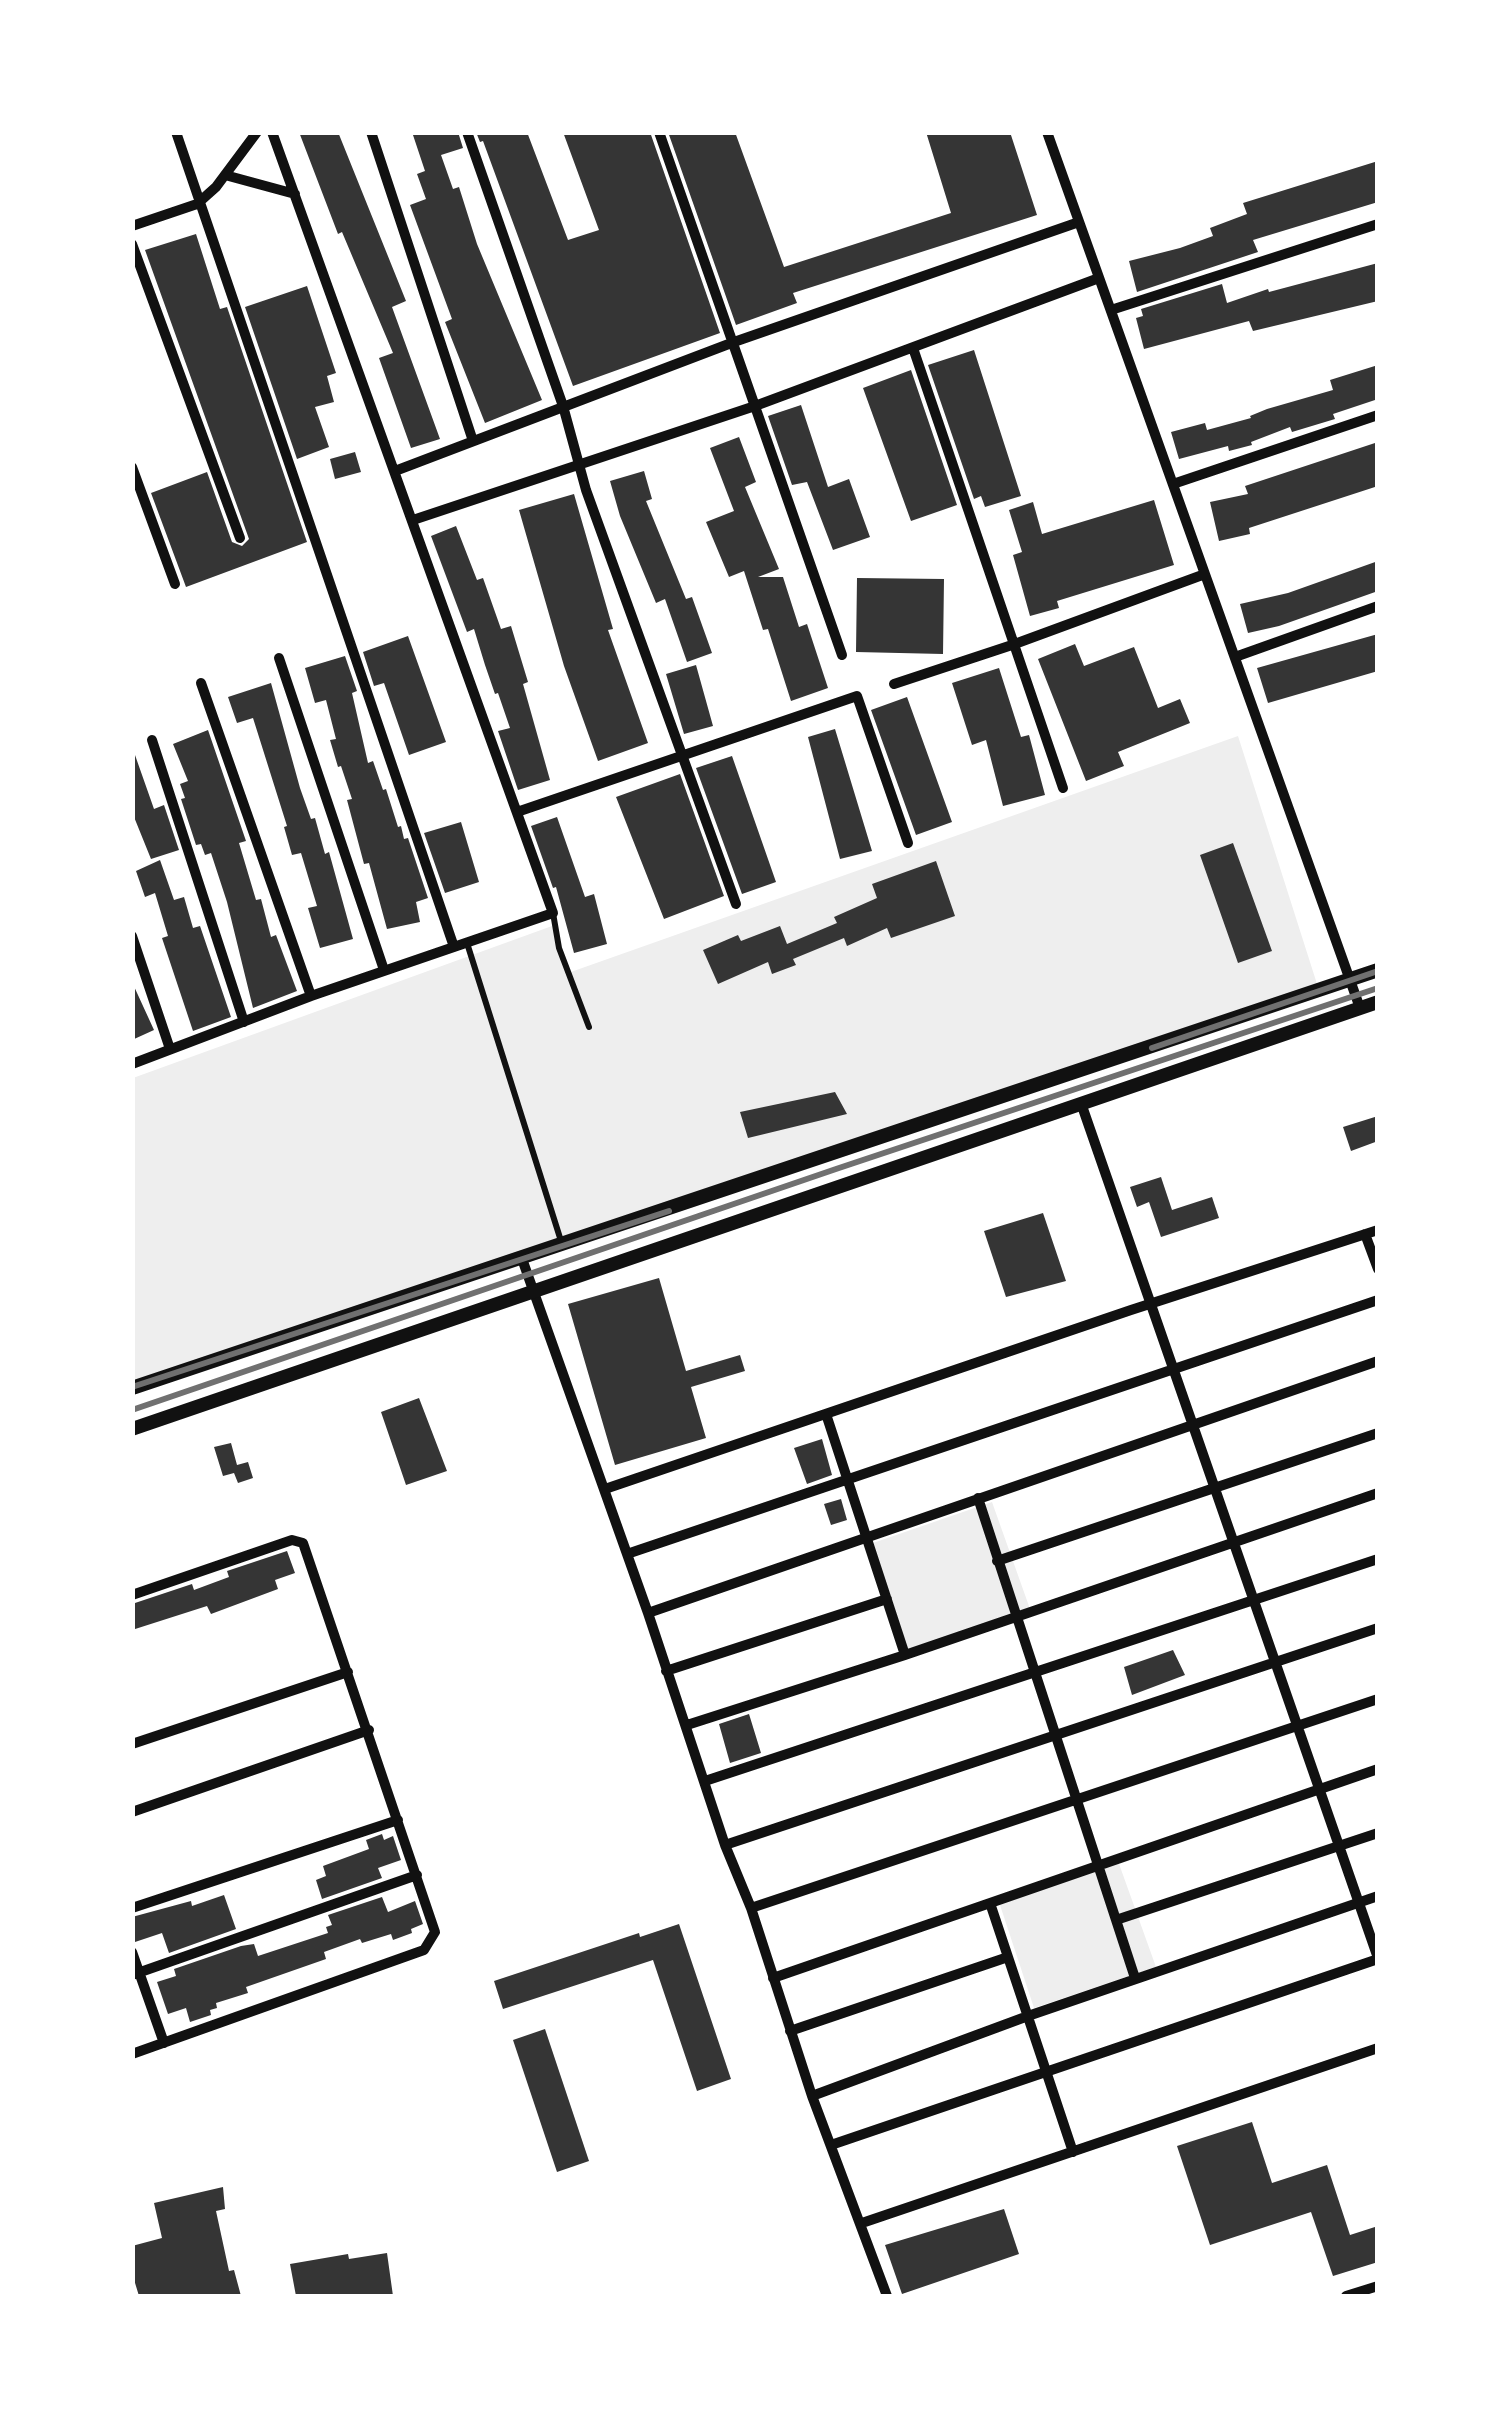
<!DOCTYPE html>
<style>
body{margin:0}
#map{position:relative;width:1510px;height:2429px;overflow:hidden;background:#fff;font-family:"Golos Text",sans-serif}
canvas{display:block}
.frame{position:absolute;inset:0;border:135px solid #fff;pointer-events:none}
</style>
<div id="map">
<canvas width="1510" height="2429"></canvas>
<div class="frame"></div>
</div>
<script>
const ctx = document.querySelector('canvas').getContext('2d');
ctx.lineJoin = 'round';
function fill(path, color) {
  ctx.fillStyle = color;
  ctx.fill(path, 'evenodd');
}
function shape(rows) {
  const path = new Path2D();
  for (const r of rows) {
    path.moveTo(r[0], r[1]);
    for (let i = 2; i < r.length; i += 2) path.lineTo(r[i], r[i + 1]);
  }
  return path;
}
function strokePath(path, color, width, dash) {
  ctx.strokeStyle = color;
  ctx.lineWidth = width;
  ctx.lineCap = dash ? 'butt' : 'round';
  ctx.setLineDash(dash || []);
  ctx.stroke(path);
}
fill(shape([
 [1238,736,1317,984,133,1383,133,1078,552,926,568,973],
 [992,1502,1030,1609,908,1649,873,1543],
 [1118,1861,1156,1967,1034,2008,999,1902]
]), '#eee');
fill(shape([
 [299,132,338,132,406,301,392,307,440,439,411,448,379,358,393,353,342,232,338,234],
 [412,132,458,132,463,148,441,155,453,189,459,187,477,244,542,400,485,423,445,322,452,319,410,205,426,199,417,174,425,171],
 [476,132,527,132,568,240,599,230,563,132,650,132,720,333,573,386,483,141,480,142],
 [668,132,735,132,784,267,951,213,926,132,1010,132,1037,215,793,293,797,303,736,325],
 [1378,161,1378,202,1253,240,1258,252,1137,292,1129,261,1180,248,1213,236,1210,228,1247,214,1243,203],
 [196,234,220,309,227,307,307,542,186,587,151,493,207,472,232,542,242,546,249,539,145,250],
 [1378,263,1378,301,1253,331,1249,321,1144,349,1136,318,1143,316,1141,309,1222,284,1227,303,1268,289,1269,292],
 [307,286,336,373,327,376,334,402,315,407,329,447,297,459,245,307],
 [974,350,1021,496,985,507,981,496,974,499,928,365],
 [1378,365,1378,399,1333,414,1335,419,1292,432,1290,427,1251,442,1252,445,1229,451,1228,446,1179,459,1171,432,1205,423,1207,430,1251,418,1250,416,1267,409,1333,390,1330,380],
 [911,370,957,505,911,521,863,388],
 [801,405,828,487,849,479,870,537,833,550,807,482,792,485,768,416],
 [739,437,756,482,745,487,779,569,758,577,783,577,799,627,807,624,828,688,791,701,768,629,763,630,744,571,729,577,706,522,734,511,710,448],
 [1378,442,1378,486,1249,528,1250,534,1219,541,1210,502,1248,494,1245,486],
 [355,452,361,472,335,479,330,459],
 [644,471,652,499,646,501,686,599,692,597,712,653,687,662,665,599,656,603,620,516,610,481],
 [574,494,613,629,608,630,648,743,598,761,564,666,519,510],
 [1154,500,1174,565,1057,601,1059,608,1030,616,1013,555,1022,552,1009,510,1033,502,1042,534],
 [456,526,477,580,483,578,501,629,511,626,528,682,523,684,550,780,518,790,498,731,510,728,498,693,495,694,485,665,474,629,467,632,431,536],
 [1378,561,1378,591,1279,626,1248,633,1240,604,1288,593],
 [857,578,944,579,943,654,856,652],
 [1378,634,1378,671,1268,703,1257,668],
 [408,636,446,742,409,755,384,683,374,686,363,652],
 [1075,644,1084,666,1134,647,1158,708,1180,699,1190,723,1118,752,1124,766,1086,781,1038,659],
 [345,656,357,691,352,693,368,763,373,761,383,790,386,789,398,827,401,826,404,839,408,838,428,898,416,902,420,922,387,929,369,863,364,864,347,800,352,799,341,766,338,767,330,740,336,739,326,700,315,703,305,668],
 [696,665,713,726,684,734,666,674],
 [999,668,1021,737,1029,735,1045,795,1003,806,986,740,972,745,952,683],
 [271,683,300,788,311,819,315,818,325,854,329,852,353,939,320,948,308,908,317,906,301,853,292,855,284,827,287,826,253,718,237,723,228,697],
 [907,697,952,822,916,835,871,710],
 [835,729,872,851,840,859,808,737],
 [208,730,246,841,239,843,256,900,261,899,271,937,276,935,297,991,253,1008,227,902,211,853,205,855,201,844,196,845,181,799,185,798,180,784,188,781,173,744],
 [135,755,154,809,164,805,179,850,151,859,132,812],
 [732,756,776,882,742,894,696,768],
 [680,774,724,896,664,919,616,797],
 [557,817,585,897,594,894,607,944,574,953,556,887,553,888,531,826],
 [461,822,479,882,445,893,424,833],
 [1233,843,1272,951,1238,963,1200,855],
 [160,860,174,900,184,897,193,928,200,926,231,1017,193,1031,162,938,168,936,155,893,145,897,136,871],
 [936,861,955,916,891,938,887,928,847,946,844,938,793,959,796,965,772,974,768,962,718,984,703,950,738,935,741,941,780,926,787,944,837,923,834,917,877,898,872,884],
 [132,982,154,1030,132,1040],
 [835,1092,847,1114,748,1138,740,1112],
 [1378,1116,1378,1141,1351,1151,1343,1127],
 [1161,1177,1172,1210,1212,1197,1219,1218,1161,1237,1149,1202,1137,1207,1130,1187],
 [1043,1213,1066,1281,1006,1297,984,1231],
 [659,1278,686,1371,740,1355,745,1371,691,1387,706,1438,615,1465,568,1304],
 [419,1398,447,1471,406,1485,381,1412],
 [822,1439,832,1475,807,1484,794,1448],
 [231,1443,237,1465,248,1462,253,1478,238,1483,234,1473,223,1476,214,1447],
 [841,1499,847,1520,831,1525,824,1504],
 [287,1551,295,1573,275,1580,278,1589,211,1614,207,1606,132,1630,132,1604,192,1584,194,1590,229,1577,227,1571],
 [1173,1650,1185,1675,1132,1695,1124,1667],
 [749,1714,761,1753,730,1763,719,1724],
 [382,1834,384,1840,393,1836,401,1860,378,1868,382,1878,322,1899,316,1880,326,1876,323,1866,369,1849,366,1840],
 [224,1895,236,1929,169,1953,162,1933,132,1943,132,1917,191,1901,192,1906],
 [382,1897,388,1912,415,1901,423,1924,411,1929,412,1933,393,1940,391,1934,362,1943,360,1939,324,1952,326,1959,246,1987,248,1993,216,2003,217,2008,210,2010,211,2015,190,2022,186,2008,168,2014,157,1982,176,1976,174,1969,241,1946,254,1944,258,1956,328,1933,326,1927,332,1925,328,1915],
 [679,1924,731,2079,697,2091,653,1960,503,2009,494,1981,639,1933,640,1937],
 [545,2029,589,2161,557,2172,513,2040],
 [1252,2122,1272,2183,1327,2165,1350,2235,1378,2226,1378,2262,1333,2276,1311,2212,1210,2245,1177,2146],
 [223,2187,225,2209,216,2211,229,2271,234,2270,241,2296,139,2296,132,2273,132,2246,162,2238,154,2203],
 [1004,2209,1019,2254,902,2294,885,2245],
 [387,2253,393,2296,296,2296,290,2264,348,2254,349,2259]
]), '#353535');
strokePath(shape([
 [553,913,559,948,589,1027],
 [467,943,561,1241]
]), '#111', 6);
strokePath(shape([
 [176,132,454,947],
 [371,132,473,441],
 [467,132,563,406,586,490,736,904],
 [659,132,842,655],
 [1047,132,1360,1008],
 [225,175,295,194],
 [132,226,197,204,216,187,257,132],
 [132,244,240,538],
 [1111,310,1378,224],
 [913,348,1063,788],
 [132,467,175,584],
 [395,471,734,342,1079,222],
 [1173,484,1378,415],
 [413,520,755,406,1099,278],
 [1235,657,1378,606],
 [279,658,384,970],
 [201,683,311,996],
 [894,684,1012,645,1205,574],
 [152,740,244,1022],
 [517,812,857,696,908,843],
 [132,936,170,1049],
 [132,1064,311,996,553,913,272,132],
 [1082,1106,1378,1958],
 [1365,1234,1378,1269],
 [521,1256,648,1613,725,1845,751,1908,812,2096,887,2296],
 [826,1414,905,1655],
 [605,1489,1131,1310,1378,1230],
 [978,1498,1135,1978],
 [627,1554,1378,1300],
 [997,1561,1378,1433],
 [132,1595,292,1540,303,1543,435,1932,424,1950,132,2054],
 [648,1613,1378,1361],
 [666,1671,887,1599],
 [687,1725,905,1655,1378,1493],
 [132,1744,348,1672],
 [705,1781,1378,1559],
 [132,1812,369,1730],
 [725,1845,1378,1628],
 [990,1903,1073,2152],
 [132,1908,398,1820],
 [751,1908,1378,1699],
 [1116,1920,1378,1833],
 [132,1952,164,2043],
 [132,1975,417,1875],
 [773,1978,1378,1769],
 [790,2031,1008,1957],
 [812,2096,1028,2016,1378,1896],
 [831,2145,1378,1959],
 [862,2223,1378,2048],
 [1346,2296,1378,2286]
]), '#111', 10);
strokePath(shape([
 [132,1388,1378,970],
 [132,1429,1378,1002]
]), '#111', 14);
strokePath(shape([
 [1152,1048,1378,971],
 [132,1387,669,1211],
 [132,1410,836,1169,1378,988]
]), '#707070', 6);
</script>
